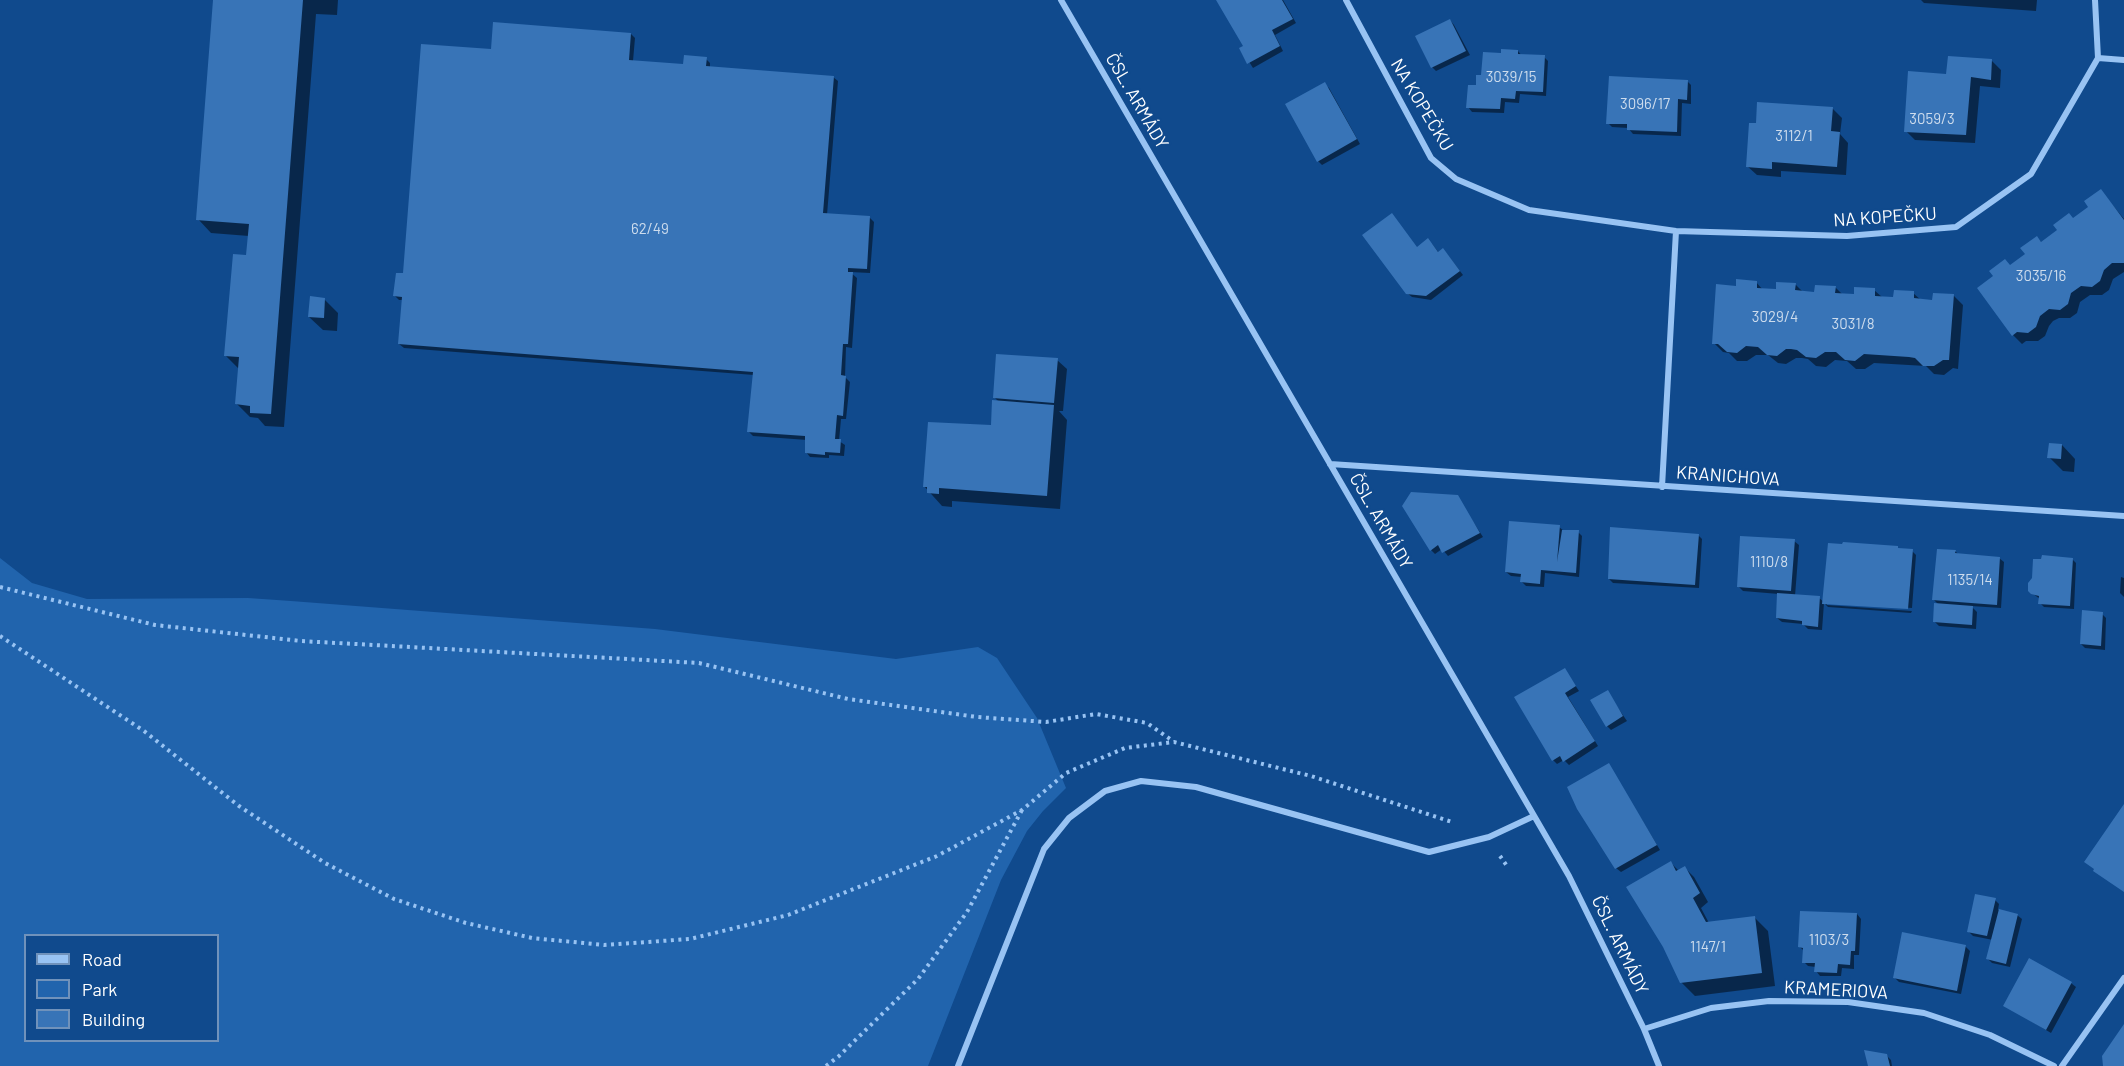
<!DOCTYPE html>
<meta charset="utf-8">
<style>
body{margin:0}
#map{position:relative;width:2124px;height:1066px;overflow:hidden;background:#104a8d;font-family:Barlow,sans-serif}
canvas{display:block}
.legend{position:absolute;left:24px;top:934px;width:195px;height:108px;box-sizing:border-box;background:#104a8d;border:2px solid #7092bb;margin:0;padding:8px 10px;list-style:none;font-size:18px;color:#fff}
.legend li{display:flex;align-items:center;gap:12px;height:30px}
.legend b{width:30px;border:2px solid #7092bb}
</style>
<div id="map">
<canvas width="2124" height="1066"></canvas>
<ul class="legend">
<li><b style="height:8px;background:#98c3f3"></b>Road</li>
<li><b style="height:16px;background:#2164ad"></b>Park</li>
<li><b style="height:16px;background:#3874b7"></b>Building</li>
</ul>
</div>
<script>
const ctx = document.querySelector('canvas').getContext('2d');
ctx.lineJoin = 'round';
function fill(path, color) {
  ctx.fillStyle = color;
  ctx.fill(path, 'evenodd');
}
function shape(rows) {
  const path = new Path2D();
  for (const r of rows) {
    path.moveTo(r[0], r[1]);
    for (let i = 2; i < r.length; i += 2) path.lineTo(r[i], r[i + 1]);
  }
  return path;
}
function strokePath(path, color, width, dash) {
  ctx.strokeStyle = color;
  ctx.lineWidth = width;
  ctx.lineCap = dash ? 'butt' : 'round';
  ctx.setLineDash(dash || []);
  ctx.stroke(path);
}
function label(font, color, halo, rows, align = 'center') {
  ctx.font = font + ' Barlow,sans-serif';
  ctx.lineWidth = 4.5;
  ctx.setLineDash([]);
  ctx.textBaseline = 'middle';
  ctx.strokeStyle = halo;
  ctx.fillStyle = color;
  for (const [text, x, y, turn = 0] of rows) {
    ctx.save();
    ctx.translate(x, y);
    ctx.rotate((+turn || 0) * Math.PI / 180);
    ctx.textAlign = isNaN(turn) ? turn : align;
    if (halo) ctx.strokeText(text, 0, 0);
    ctx.fillText(text, 0, 0);
    ctx.restore();
  }
}
fill(shape([
 [0,558,32,583,87,599,248,598,291,601,655,629,896,659,978,647,997,658,1037,718,1066,788,1043,811,1027,831,1001,880,928,1066,0,1066],
 [26,936,218,936,218,1040,26,1040]
]), '#2164ad');
fill(shape([
 [214,0,338,0,337,15,316,14,284,427,265,426,258,418,250,417,236,403,239,369,226,356,248,257,249,236,211,233,198,219],
 [1218,0,1283,0,1296,23,1275,35,1283,51,1253,68,1241,49,1245,47],
 [1921,0,2037,0,2036,11,1924,3],
 [1450,20,1454,25,1470,55,1436,71,1432,67],
 [631,34,635,38,633,61,684,65,706,59,710,63,710,68,833,77,838,81,827,215,870,218,874,222,870,273,850,272,857,278,852,348,846,347,845,377,850,382,846,419,841,419,839,441,845,445,844,456,829,455,829,458,810,457,806,452,807,440,753,436,749,432,754,375,404,348,399,344,403,300,399,300,395,296,493,50],
 [1518,51,1522,56,1544,57,1548,61,1546,96,1520,94,1519,103,1505,102,1504,113,1472,112,1468,107,1483,76,1502,55],
 [1992,61,2001,70,2000,88,1980,86,1975,143,1915,140,1906,131,1948,76],
 [1687,81,1691,85,1691,104,1682,103,1681,136,1633,134,1628,128,1612,127,1608,123],
 [1324,84,1329,88,1360,144,1322,165,1318,161],
 [1832,108,1842,118,1840,134,1848,143,1846,175,1781,171,1781,177,1757,175,1747,166],
 [2101,191,2124,219,2124,272,2113,279,2109,290,2102,295,2090,295,2080,302,2077,313,2070,318,2059,318,2053,321,2049,326,2045,336,2038,341,2026,341,2022,344,2013,335,2010,266,2027,254,2037,238,2042,243,2091,207],
 [1432,244,1439,253,1447,254,1463,275,1431,300,1412,297,1407,293,1418,248],
 [1756,282,1763,290,1777,290,1796,285,1803,292,1816,293,1835,287,1843,295,1856,296,1874,290,1882,297,1894,298,1913,293,1921,300,1934,301,1954,296,1963,305,1958,369,1953,368,1944,375,1934,374,1926,366,1874,363,1865,369,1856,369,1847,361,1835,360,1826,367,1816,366,1808,359,1802,358,1796,358,1786,364,1778,363,1768,355,1756,355,1747,361,1737,361,1729,353,1723,352,1714,343,1737,288],
 [324,299,338,313,337,331,323,330,309,317],
 [1057,360,1067,369,1063,411,1059,411,1067,420,1060,509,952,501,952,507,942,506,924,486,992,427,999,402,995,398],
 [2062,445,2075,459,2074,472,2063,471,2049,457],
 [1457,497,1483,537,1448,556,1442,549,1435,554,1431,550],
 [1559,527,1564,531,1578,532,1582,536,1579,577,1545,573,1544,587,1526,586,1522,582,1522,577,1511,576,1506,572],
 [1698,535,1702,539,1699,588,1613,583,1609,579],
 [1794,541,1799,545,1795,596,1819,598,1824,602,1897,547,1900,550,1912,551,1916,555,1912,608,1827,602,1827,605,1912,611,1911,613,1828,607,1824,603,1822,630,1808,629,1803,624,1782,622,1777,618,1779,594,1743,591,1739,587],
 [1955,551,1959,555,1999,558,2004,562,2001,608,1971,606,1977,612,1976,629,1939,626,1934,621,1939,605,1934,600],
 [2072,559,2076,563,2074,609,2044,607,2040,603,2040,599,2032,593],
 [2121,577,2124,578,2124,597,2120,593],
 [2102,614,2106,618,2105,650,2085,648,2081,644],
 [1565,670,1579,691,1568,697,1598,746,1569,765,1564,760,1557,764,1553,760],
 [1607,692,1627,721,1611,730,1607,726],
 [1609,765,1660,850,1621,872,1616,868],
 [1670,862,1679,871,1685,868,1694,877,1708,902,1701,908,1709,923,1755,918,1768,931,1775,986,1695,996,1681,982],
 [1995,900,1999,904,1998,910,2017,915,2022,919,2010,967,1992,963,1988,959,1993,940,1973,936,1969,932],
 [1857,914,1861,919,1859,955,1854,955,1854,969,1842,968,1841,976,1820,976,1816,971,1816,967,1808,966,1804,962,1804,951,1800,947],
 [1965,946,1970,951,1961,994,1899,982,1894,977],
 [2030,960,2071,983,2076,987,2051,1033,2004,1005],
 [1886,1055,1891,1060,1892,1066,1869,1066]
]), '#0007');
fill(shape([
 [213,0,303,0,271,414,250,413,250,406,235,404,239,357,224,356,233,254,246,255,249,224,196,220],
 [1216,0,1282,0,1293,19,1272,30,1280,46,1247,64,1239,48,1243,46],
 [1450,19,1466,51,1431,68,1415,36],
 [493,22,631,33,629,60,683,64,684,55,707,57,706,66,834,76,823,213,870,216,867,269,848,268,848,272,853,272,848,344,843,344,841,375,846,376,843,416,837,415,835,439,841,439,840,453,825,452,825,455,805,453,805,436,747,432,753,372,398,344,402,297,393,296,396,273,403,273,421,44,491,49],
 [1501,49,1518,50,1518,54,1545,55,1543,92,1516,91,1515,99,1501,98,1500,109,1466,108,1468,85,1476,85,1476,75,1481,75,1483,52,1501,53],
 [1948,56,1992,59,1991,80,1971,77,1966,135,1904,132,1908,71,1946,74],
 [1609,76,1688,80,1687,100,1678,99,1677,132,1627,130,1627,124,1606,124],
 [1325,82,1357,139,1317,162,1285,104],
 [1757,102,1833,107,1831,131,1840,132,1837,167,1772,162,1772,169,1746,167,1749,123,1756,123],
 [2101,189,2124,220,2124,263,2112,263,2104,270,2100,281,2092,287,2081,286,2071,293,2068,304,2060,310,2049,309,2040,316,2036,327,2028,333,2017,332,2012,336,1977,288,1993,276,1989,271,2005,259,2010,265,2025,254,2020,248,2037,236,2041,242,2057,230,2053,225,2069,213,2073,218,2088,207,2084,201],
 [1392,213,1417,247,1428,238,1438,252,1443,248,1460,271,1426,296,1406,294,1362,235],
 [1736,279,1757,281,1757,288,1776,289,1776,282,1796,283,1795,290,1814,292,1815,285,1836,286,1835,293,1854,294,1854,287,1875,288,1875,296,1893,297,1894,290,1914,291,1914,298,1932,300,1933,293,1954,294,1949,360,1943,360,1934,366,1923,366,1915,358,1909,357,1864,354,1855,361,1845,360,1836,352,1825,352,1816,358,1806,357,1797,350,1791,349,1786,349,1777,356,1767,355,1758,347,1746,346,1737,353,1727,352,1718,344,1712,344,1716,284,1736,286],
 [310,296,325,298,324,318,308,317],
 [996,354,1058,358,1054,403,993,398],
 [992,400,1054,405,1047,496,939,488,939,494,927,493,927,487,923,487,928,422,991,425],
 [2049,443,2062,444,2061,459,2047,458],
 [1411,492,1458,495,1480,533,1442,553,1438,545,1430,551,1402,506],
 [1509,521,1560,525,1557,562,1562,530,1579,530,1576,573,1541,570,1540,584,1520,582,1521,574,1505,572],
 [1610,527,1699,534,1695,585,1608,579],
 [1740,536,1795,539,1791,591,1737,587],
 [1843,542,1898,546,1898,548,1913,549,1908,609,1822,604,1828,543,1842,544],
 [1937,549,1956,550,1955,553,2000,557,1997,605,1932,600],
 [2042,555,2073,558,2070,606,2038,604,2039,596,2031,594,2028,591,2028,583,2032,578,2033,559,2041,559],
 [1777,593,1820,596,1818,627,1802,625,1802,621,1776,618],
 [1934,603,1973,606,1972,625,1933,622],
 [2082,610,2103,612,2101,646,2080,644],
 [1565,668,1576,686,1565,693,1595,741,1563,762,1560,756,1552,761,1514,697],
 [1608,690,1623,716,1606,727,1590,700],
 [1609,763,1657,845,1615,869,1577,809,1567,787],
 [2124,804,2124,892,2093,871,2094,869,2084,862],
 [1671,861,1676,871,1685,866,1700,893,1693,898,1706,922,1755,916,1762,973,1680,983,1663,947,1626,887],
 [1975,894,1996,898,1987,936,1967,932],
 [1999,909,2018,914,2006,964,1986,959],
 [1800,911,1857,913,1855,951,1851,951,1850,965,1838,964,1837,973,1814,972,1815,963,1802,963,1803,948,1798,947],
 [1902,932,1966,945,1957,991,1893,978],
 [2029,958,2072,982,2046,1030,2003,1006],
 [2124,1024,2124,1066,2103,1066,2102,1056],
 [1864,1050,1887,1054,1890,1066,1868,1066]
]), '#3874b7');
strokePath(shape([
 [0,587,155,625,301,641,699,663,848,699,977,717,1046,722,1096,714,1147,723,1173,741],
 [0,636,144,731,239,806,325,863,394,899,466,923,532,938,604,945,690,939,788,915,937,856,1022,810,1066,773,1125,748,1174,742,1311,776,1452,822],
 [1500,856,1507,866],
 [826,1066,839,1056,918,979,967,912,1022,810]
]), '#98c3f3', 4, [3, 4.5]);
strokePath(shape([
 [1061,0,1569,876,1644,1029,1659,1066],
 [1346,0,1431,158,1456,179,1529,210,1676,231,1847,236,1956,227,2031,174,2098,58,2095,0],
 [2098,58,2124,60],
 [1330,464,2124,516],
 [1662,487,1676,231],
 [1644,1029,1711,1008,1769,1001,1848,1002,1924,1013,1990,1035,2054,1066],
 [958,1066,1044,849,1069,818,1105,791,1141,781,1196,787,1429,852,1489,837,1534,816],
 [2062,1066,2124,978]
]), '#98c3f3', 6);
label('15px', '#cddced', null, [
 ["3039/15",1511,77],
 ["3096/17",1645,104],
 ["3059/3",1932,119],
 ["3112/1",1794,136],
 ["62/49",650,229],
 ["3035/16",2041,276],
 ["3029/4",1775,317],
 ["3031/8",1853,324],
 ["1110/8",1769,562],
 ["1135/14",1970,580],
 ["1103/3",1829,940],
 ["1147/1",1708,947]
]);
label('18px', '#fff', '#104a8d', [
 ["ČSL. ARMÁDY",1137,101,60],
 ["NA KOPEČKU",1422,105,59],
 ["NA KOPEČKU",1885,217,-4],
 ["KRANICHOVA",1728,476,4],
 ["ČSL. ARMÁDY",1381,521,60],
 ["ČSL. ARMÁDY",1620,945,64],
 ["KRAMERIOVA",1836,990,3]
]);
</script>
